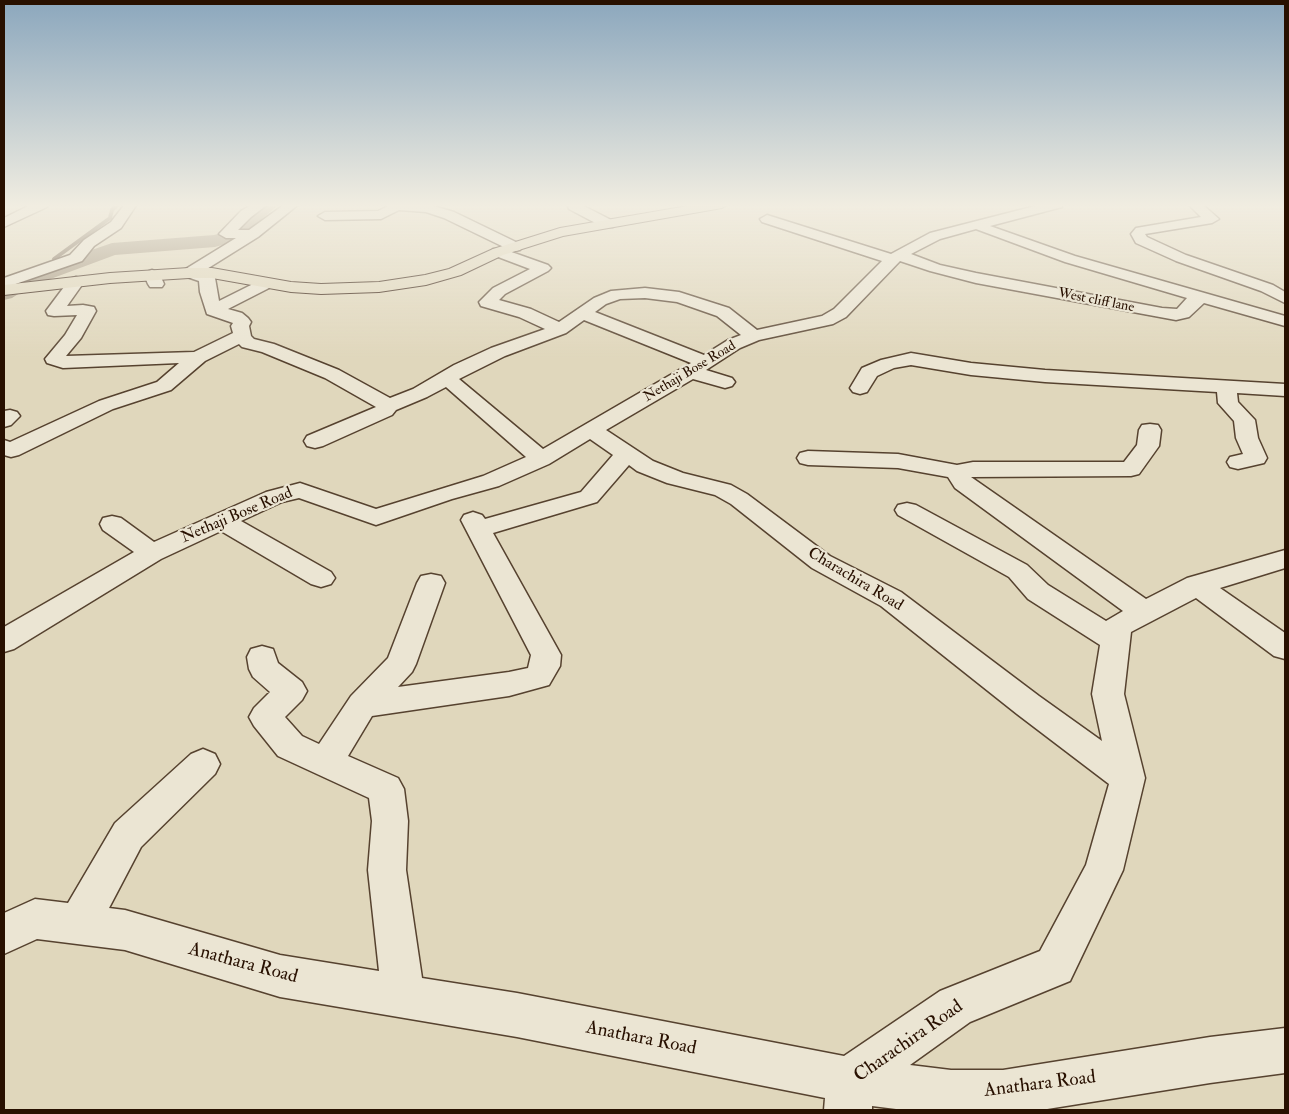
<!DOCTYPE html>
<style>
body{margin:0}
#map{position:relative;width:1289px;height:1114px;overflow:hidden;background:#e0d7bc;font-family:"IM FELL Double Pica",serif}
canvas{display:block}
.frame{position:absolute;inset:0;border:5px solid #281000;pointer-events:none}
</style>
<div id="map">
<canvas width="1289" height="1114"></canvas>
<div class="frame"></div>
</div>
<script>
const ctx = document.querySelector('canvas').getContext('2d');
ctx.lineJoin = 'round';
function shape(rows) {
  const path = new Path2D();
  for (const r of rows) {
    path.moveTo(r[0], r[1]);
    for (let i = 2; i < r.length; i += 2) path.lineTo(r[i], r[i + 1]);
  }
  return path;
}
function strokePath(path, color, width, dash) {
  ctx.strokeStyle = color;
  ctx.lineWidth = width;
  ctx.lineCap = dash ? 'butt' : 'round';
  ctx.setLineDash(dash || []);
  ctx.stroke(path);
}
function fill(path, color) {
  ctx.fillStyle = color;
  ctx.fill(path, 'evenodd');
}
function label(font, color, halo, rows, align = 'center') {
  ctx.font = font + ' "IM FELL Double Pica",serif';
  ctx.lineWidth = 4.5;
  ctx.setLineDash([]);
  ctx.textBaseline = 'middle';
  ctx.strokeStyle = halo;
  ctx.fillStyle = color;
  for (const [text, x, y, turn = 0] of rows) {
    ctx.save();
    ctx.translate(x, y);
    ctx.rotate((+turn || 0) * Math.PI / 180);
    ctx.textAlign = isNaN(turn) ? turn : align;
    if (halo) ctx.strokeText(text, 0, 0);
    ctx.fillText(text, 0, 0);
    ctx.restore();
  }
}
strokePath(shape([
 [54,259,110,218,112,210,118,204]
]), '#715f4a', 4);
fill(shape([
 [259,204,279,204,237,241,215,247,115,255,29,287,12,298,4,300,4,283,13,277,112,243,214,235,226,232,259,204]
]), '#a1937c');
const minor = shape([
 [32,204,48,204,47,207,4,227,4,218,32,204],
 [125,204,137,204,121,228,94,246,82,261,4,288,4,278,70,255,84,240,111,222,125,204],
 [253,204,268,204,251,217,238,230,249,230,285,204,299,204,258,237,202,272,213,275,215,278,219,301,261,280,273,280,275,283,273,286,228,309,242,313,248,318,251,322,249,326,251,336,254,339,274,344,339,370,390,398,413,389,454,365,491,348,545,329,519,317,481,306,479,302,493,288,530,269,493,255,491,252,493,249,503,249,548,265,551,268,548,271,505,294,499,300,531,309,559,322,594,298,611,291,645,288,679,292,729,308,757,330,822,316,834,309,882,261,762,222,760,219,767,215,891,254,930,233,1043,204,1063,204,1062,207,990,226,1075,256,1285,316,1285,326,1204,303,1189,317,1176,320,976,283,930,271,900,261,846,317,833,324,759,340,740,348,706,370,732,378,735,382,732,386,725,388,693,379,606,430,653,461,683,473,731,485,747,494,830,556,901,592,1039,696,1102,741,1092,694,1100,645,1028,599,1009,577,898,515,895,510,898,505,907,503,916,505,1027,565,1048,585,1106,621,1123,611,955,488,948,477,898,468,808,465,800,463,797,458,800,453,808,451,898,454,957,465,973,462,1124,462,1137,445,1139,430,1142,425,1150,424,1158,425,1161,430,1159,446,1139,474,1131,476,971,477,1146,599,1187,578,1285,550,1285,568,1220,588,1285,633,1285,659,1274,656,1196,598,1131,632,1124,694,1145,778,1123,870,1070,981,970,1022,910,1065,951,1070,1003,1070,1210,1037,1285,1028,1285,1073,1210,1083,1041,1110,904,1110,872,1106,872,1110,824,1110,825,1098,517,1037,280,997,125,950,37,939,4,954,4,913,35,899,68,903,115,823,191,754,203,749,215,754,220,764,215,774,141,847,109,908,125,910,280,955,379,971,368,870,372,821,369,798,278,756,254,726,249,717,254,708,270,692,253,677,249,669,247,657,251,649,262,646,273,649,278,663,302,682,307,691,302,700,285,717,302,736,319,744,351,696,388,658,417,583,421,576,431,574,441,576,445,583,416,664,412,672,398,687,509,672,528,668,531,655,461,520,464,515,473,512,482,515,485,519,581,492,613,455,590,439,549,464,499,486,452,499,376,525,299,498,282,502,241,521,331,572,335,578,331,584,321,587,311,584,221,531,161,559,14,649,4,652,4,627,134,552,103,530,100,524,103,518,112,516,121,518,154,542,266,492,300,483,376,509,483,476,526,457,446,387,427,397,396,410,392,415,323,446,315,448,307,446,304,441,307,436,376,407,325,378,262,352,242,347,239,344,205,361,171,390,113,409,19,455,11,457,4,455,4,440,10,442,99,401,157,382,179,363,63,368,47,363,45,359,65,335,77,315,54,316,48,315,46,311,70,279,76,277,82,279,84,282,67,306,83,305,94,307,96,311,81,338,66,356,194,352,233,333,231,326,233,323,207,314,200,292,199,281,184,276,181,273,184,270,236,238,226,238,219,234,241,211,253,204],
 [976,229,1065,262,1187,298,1177,309,1162,308,976,273,940,265,911,254,940,239,976,229],
 [645,298,677,302,717,316,741,335,728,340,704,355,595,312,606,304,620,299,645,298],
 [584,320,691,363,543,449,459,379,505,356,566,333,584,320],
 [629,465,637,471,667,483,715,495,731,504,812,568,881,606,1017,714,1109,784,1086,865,1040,951,940,991,844,1056,517,993,422,978,406,870,408,821,404,789,398,778,348,756,372,716,509,696,549,685,560,666,561,655,493,533,597,502,629,465],
 [392,204,427,204,454,212,520,244,522,247,520,250,515,251,510,250,444,218,426,212,399,210,381,219,325,220,318,216,325,212,378,211,392,204],
 [569,204,580,204,613,221,615,224,613,227,603,227,569,209,568,206,569,204],
 [1188,204,1202,204,1219,219,1212,223,1145,234,1147,237,1186,255,1273,285,1285,292,1285,303,1261,291,1176,261,1136,243,1131,234,1136,228,1201,217,1188,204],
 [152,270,157,272,160,275,164,284,162,287,150,287,148,284,144,275,147,272,152,270],
 [911,353,971,363,1045,370,1285,384,1285,396,1237,393,1238,402,1255,420,1258,438,1267,458,1264,463,1238,469,1230,467,1227,462,1230,457,1243,454,1236,438,1234,421,1218,403,1217,392,1045,382,971,375,911,365,894,368,877,376,867,392,860,394,853,392,850,388,862,368,881,360,911,353],
 [10,410,17,412,20,416,11,425,4,427,4,411,10,410]
]);
const major = shape([
 [699,204,729,204,722,208,563,236,503,255,461,275,426,285,379,292,321,294,291,292,212,278,189,278,110,283,4,295,4,285,110,273,189,268,212,268,291,282,321,284,379,282,425,275,449,269,493,249,560,228,699,204]
]);
strokePath(minor, '#56422f', 3);
strokePath(major, '#281000', 2);
fill(minor, '#ebe5d3');
fill(major, '#e0d7bc');
const sky = ctx.createLinearGradient(0, 0, 0, 360);
sky.addColorStop(0, '#8ba7bd');
sky.addColorStop(0.57, '#f1ede1');
sky.addColorStop(1, '#f1ede100');
ctx.fillStyle = sky;
ctx.fillRect(0, 0, 1289, 360);
label('14px', '#281000', '#ebe5d3', [
 ["West cliff lane",1096,301,11],
 ["Nethaji Bose Road",690,372,-31]
]);
label('16px', '#281000', '#ebe5d3', [
 ["Nethaji Bose Road",237,516,-23],
 ["Charachira Road",855,580,31]
]);
label('19px', '#281000', '#ebe5d3', [
 ["Anathara Road",243,964,15],
 ["Anathara Road",641,1039,11],
 ["Charachira Road",909,1042,-35],
 ["Anathara Road",1040,1085,-7]
]);
</script>
